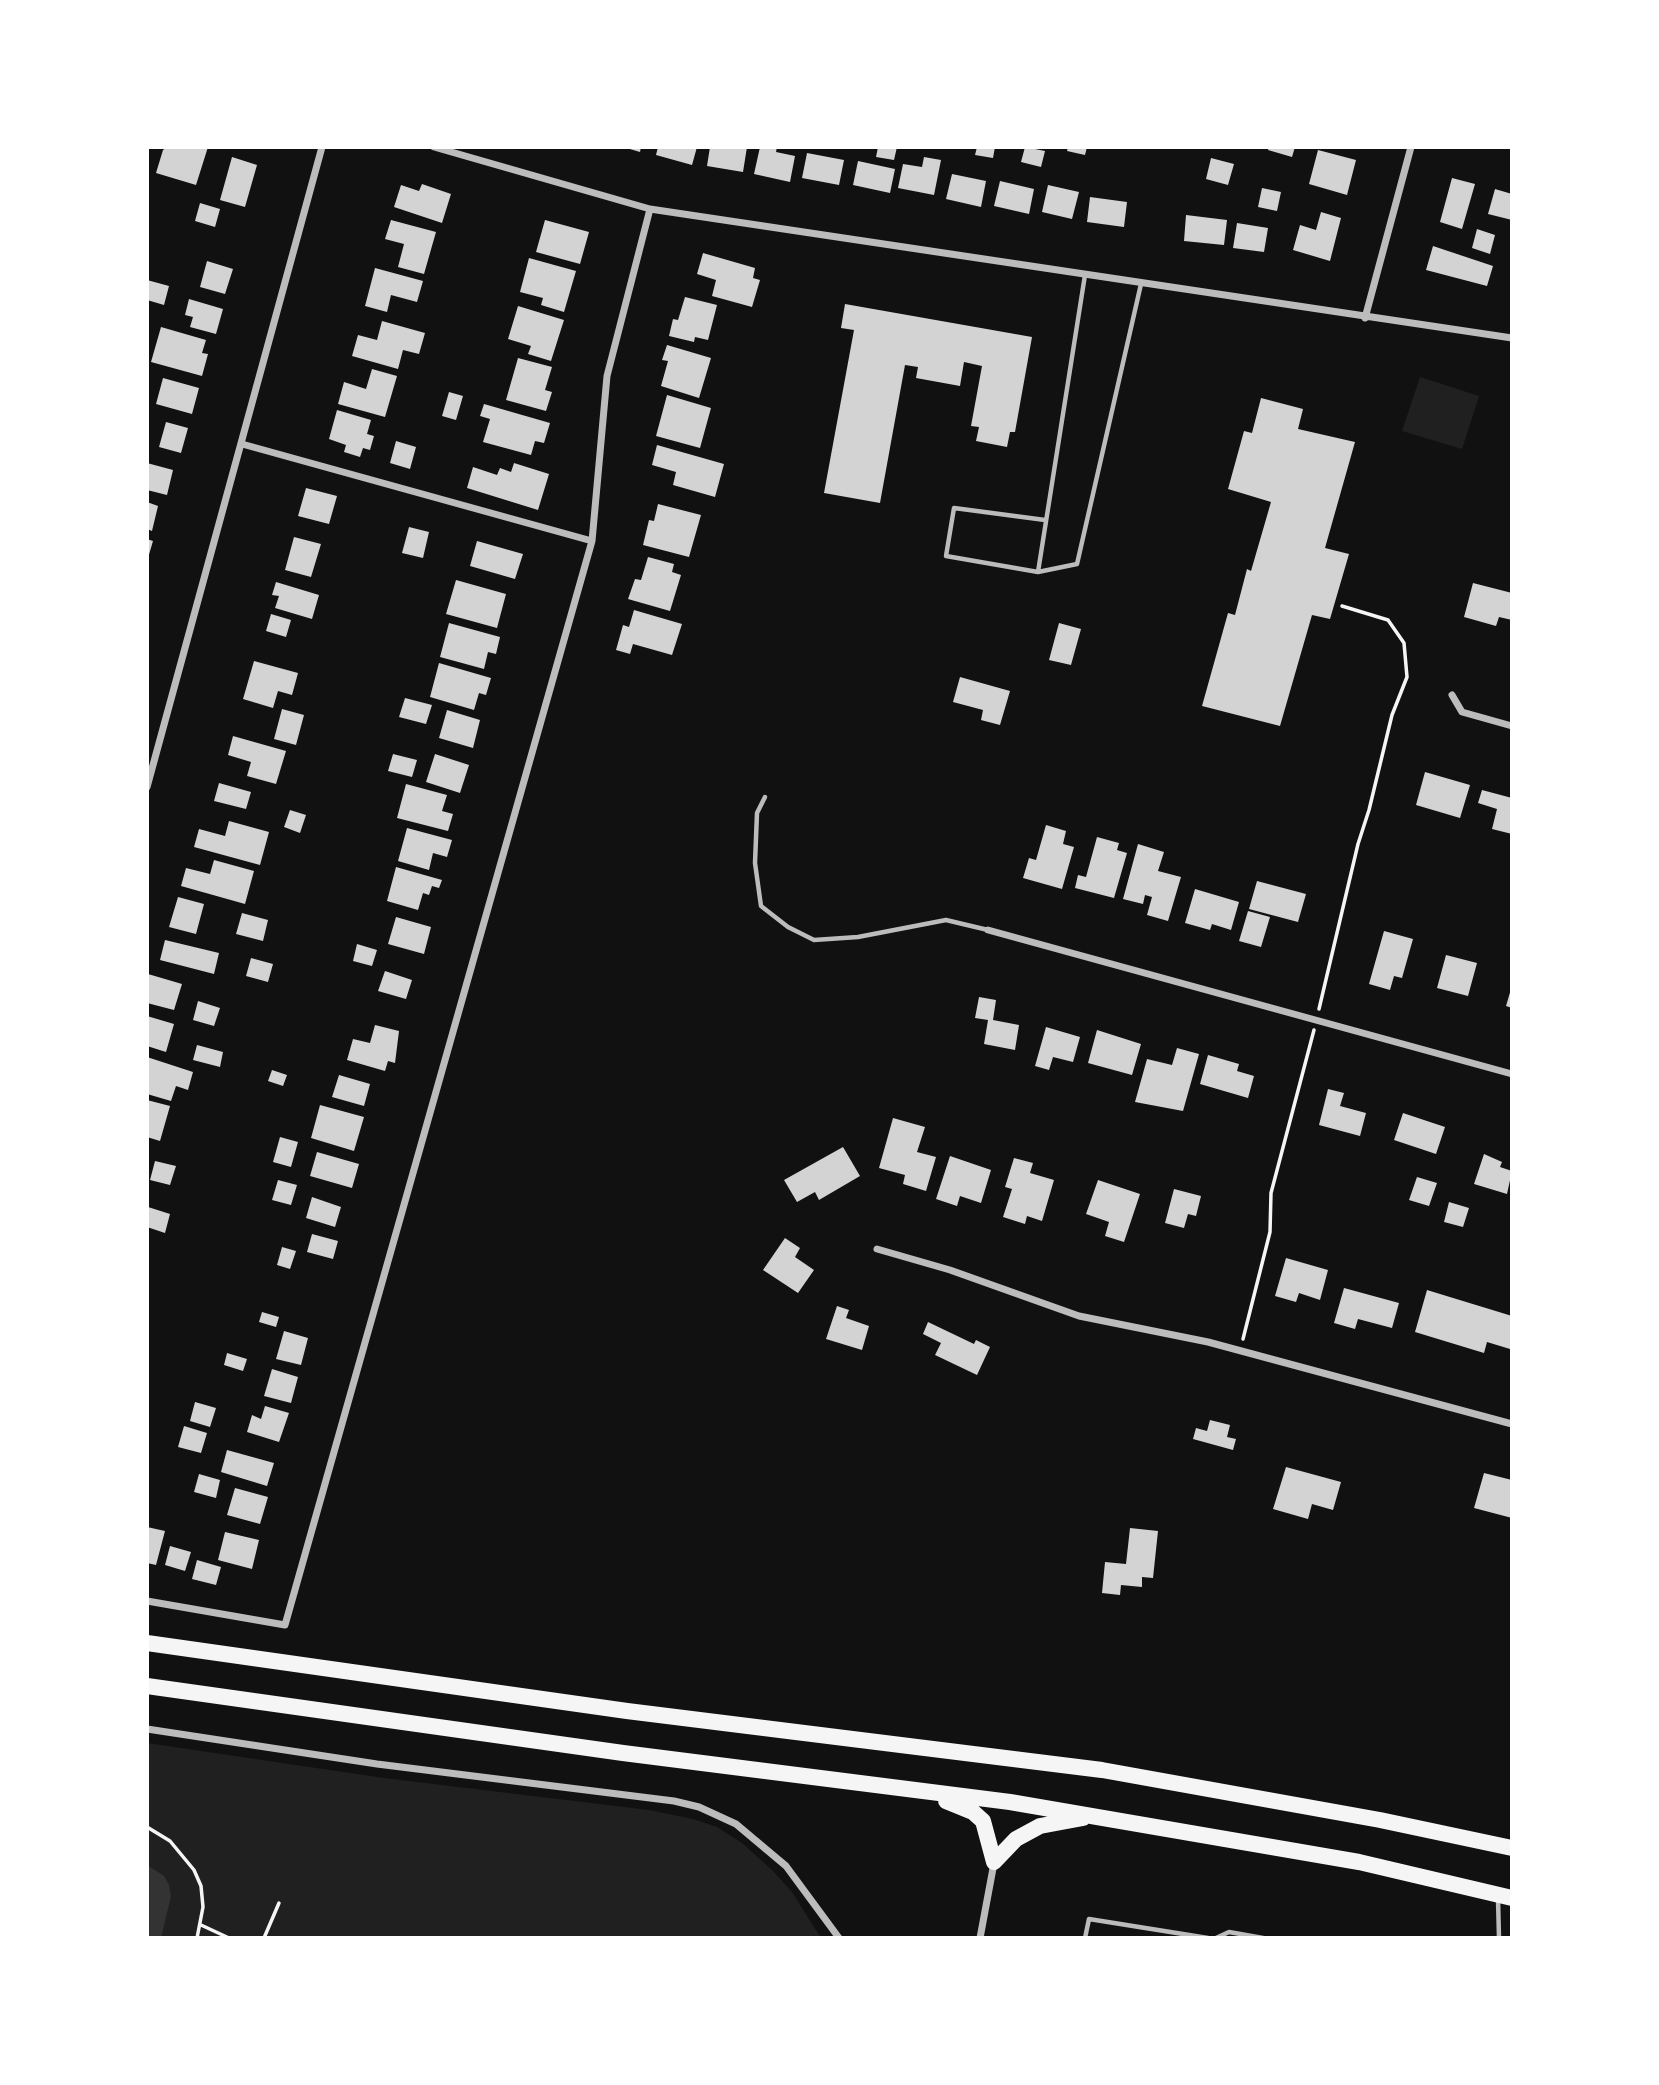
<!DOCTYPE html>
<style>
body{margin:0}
#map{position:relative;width:1659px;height:2085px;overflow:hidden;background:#111;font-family:"DejaVu Sans",sans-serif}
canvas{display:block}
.frame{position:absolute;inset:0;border:149px solid #fff;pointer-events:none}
</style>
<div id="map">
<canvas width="1659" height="2085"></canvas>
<div class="frame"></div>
</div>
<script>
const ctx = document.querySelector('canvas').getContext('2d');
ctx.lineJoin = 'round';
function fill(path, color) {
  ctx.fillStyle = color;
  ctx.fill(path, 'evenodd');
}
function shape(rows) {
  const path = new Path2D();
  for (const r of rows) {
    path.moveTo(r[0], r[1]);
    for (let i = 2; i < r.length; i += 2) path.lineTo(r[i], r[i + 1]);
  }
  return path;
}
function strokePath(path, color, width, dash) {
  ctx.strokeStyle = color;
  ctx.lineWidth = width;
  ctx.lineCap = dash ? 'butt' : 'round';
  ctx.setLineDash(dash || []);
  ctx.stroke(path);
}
fill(shape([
 [1420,377,1479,396,1462,449,1402,431],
 [147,1743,384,1778,649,1810,693,1819,717,1827,742,1843,772,1870,792,1892,821,1938,147,1938]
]), '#202020');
fill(shape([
 [147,1865,164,1876,169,1885,171,1896,161,1938,147,1938]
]), '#333');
fill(shape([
 [167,147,208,147,196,185,156,173,163,150],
 [623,147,641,147,640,152],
 [658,147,697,147,692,165,656,155],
 [710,147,747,147,743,172,707,166],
 [760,147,777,147,776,152,795,156,790,182,754,174],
 [878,147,897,147,894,160,876,157],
 [977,147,995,147,993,158,975,155],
 [1025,147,1045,151,1041,167,1021,162],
 [1068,147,1087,147,1085,155,1067,151],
 [1269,147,1295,147,1292,157,1268,150],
 [1318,150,1356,160,1347,195,1309,184],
 [807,153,844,160,839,185,802,178],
 [232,157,257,165,245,207,220,200],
 [924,157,941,160,934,195,898,188,903,164,922,167],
 [1211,158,1234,164,1228,185,1206,179],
 [858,161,895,169,890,193,853,185],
 [952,174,986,181,981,207,946,199],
 [1452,178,1475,184,1462,229,1440,222],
 [1000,181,1034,189,1029,214,994,206],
 [422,184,451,194,442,223,394,207,401,185,419,191],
 [1048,185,1079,192,1072,219,1042,212],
 [1262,188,1281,192,1277,211,1258,207],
 [1495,189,1512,194,1512,220,1488,214],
 [1090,197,1127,202,1124,227,1087,222],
 [200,203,220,209,215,227,195,221],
 [1321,212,1341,218,1330,261,1293,250,1300,225,1316,230],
 [1186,215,1227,220,1224,245,1184,241],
 [391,220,436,232,424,274,398,267,404,244,385,239],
 [545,220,589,232,580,264,536,252],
 [1237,223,1268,228,1264,252,1233,248],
 [1477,229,1495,235,1490,254,1472,248],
 [1433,246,1493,266,1487,286,1426,270],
 [703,253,755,268,753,278,760,280,752,307,712,296,716,280,697,274],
 [529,258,576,271,564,312,541,305,543,298,520,292],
 [207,261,233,269,225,294,200,287],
 [375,268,423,281,417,302,391,295,387,312,365,306],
 [147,280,169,286,164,305,147,300],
 [685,297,717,305,708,340,695,337,694,342,669,336,673,319,678,320],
 [189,299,223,309,216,334,190,327,193,317,185,315],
 [845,304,1032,337,1015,432,1010,432,1007,447,976,441,979,427,971,426,982,366,964,362,960,386,916,378,918,367,905,365,880,503,824,493,854,330,841,328],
 [518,306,564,320,551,361,528,354,531,346,508,339],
 [382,321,425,333,419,354,403,350,398,369,352,356,358,335,377,340],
 [161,327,206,340,202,353,208,354,202,376,151,362],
 [667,345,711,358,699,398,661,386,668,361,662,360],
 [518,358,552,367,545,390,552,392,546,411,506,400],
 [372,369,397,376,385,417,338,404,344,382,366,389],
 [163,378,199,388,192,414,156,404],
 [449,392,463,396,456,420,442,416],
 [667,395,711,408,700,448,656,436],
 [1261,398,1303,409,1298,429,1355,442,1325,548,1349,554,1330,619,1312,615,1280,726,1202,706,1228,613,1235,615,1247,569,1251,571,1271,502,1228,489,1244,431,1252,433],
 [484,404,550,423,544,443,535,441,531,455,483,442,490,419,480,416],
 [337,410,371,420,367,434,374,436,370,450,363,448,360,457,344,452,346,445,329,439],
 [166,422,188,428,181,453,159,447],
 [396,441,416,447,410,469,390,463],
 [657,445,724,464,715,497,673,485,676,472,652,465],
 [147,463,173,470,167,495,147,490],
 [514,463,549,474,538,510,467,488,473,467,497,475,500,468,511,472],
 [306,488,337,496,329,524,298,516],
 [147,502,158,506,152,531,147,529],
 [658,504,701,515,689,557,643,545,649,520,654,521],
 [409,527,429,532,423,558,402,553],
 [294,537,321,544,311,577,285,570],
 [147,539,153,541,148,558,147,558],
 [477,541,523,554,515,579,470,566],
 [648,557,674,564,672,572,681,575,670,611,628,599,635,579,641,580],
 [456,580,506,594,497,628,446,614],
 [276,582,319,595,312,619,275,608,279,596,272,595],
 [1473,583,1512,593,1512,620,1499,617,1496,626,1464,617],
 [634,610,682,624,672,655,633,644,630,654,616,650,623,625,629,627],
 [271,614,291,620,286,637,266,631],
 [449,623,500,637,496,654,488,652,484,669,440,657],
 [1059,623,1081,629,1071,665,1049,660],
 [254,661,298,673,292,695,278,691,273,708,243,699],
 [439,663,491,678,486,695,479,693,474,710,430,697],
 [960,677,1010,691,1000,725,981,720,983,710,953,702],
 [405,698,432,705,426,724,399,717],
 [282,709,304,715,296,745,274,739],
 [447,710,480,720,473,748,439,738],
 [233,736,286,751,276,784,247,776,251,762,228,755],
 [393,754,417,760,412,777,388,771],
 [435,754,469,765,460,793,426,782],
 [1425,772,1470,785,1460,818,1416,805],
 [219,783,251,792,246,809,214,801],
 [406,784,447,795,442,811,453,814,448,831,397,818],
 [1482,790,1512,798,1512,834,1492,829,1497,809,1478,803],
 [290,810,306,815,300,833,284,827],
 [229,821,269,832,260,865,194,847,199,829,225,836],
 [1046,825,1066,831,1063,844,1074,847,1062,889,1023,878,1029,858,1036,860],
 [407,828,452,840,447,857,433,853,429,870,398,861],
 [1097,837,1119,843,1117,850,1127,853,1114,898,1075,888,1078,875,1086,877],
 [1138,844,1164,852,1158,871,1181,877,1168,921,1147,915,1152,897,1145,895,1143,904,1123,899],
 [214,860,254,871,245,904,181,886,186,868,210,874],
 [396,867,442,880,439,888,432,886,429,895,423,893,418,910,387,901],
 [1257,881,1306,894,1298,922,1249,909],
 [1195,889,1239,902,1231,930,1212,924,1210,930,1185,923],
 [178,897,204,904,196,934,169,927],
 [1248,911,1270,917,1261,947,1239,941],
 [242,913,268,920,263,941,236,934],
 [396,917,431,927,424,954,388,944],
 [1384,931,1413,939,1402,978,1394,976,1390,990,1369,984],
 [165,940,219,953,214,974,160,960],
 [357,944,377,950,372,966,353,961],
 [1446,955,1477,963,1468,996,1437,988],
 [251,958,273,964,268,982,246,976],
 [385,971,412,980,406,999,378,991],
 [148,974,182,984,174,1010,147,1003],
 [1511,989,1512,989,1512,1008,1506,1006],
 [979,997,996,1000,993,1020,1019,1025,1015,1050,984,1044,988,1020,975,1018],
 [198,1001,220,1008,214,1026,193,1020],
 [147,1016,174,1024,166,1052,147,1046],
 [375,1025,399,1031,395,1063,388,1061,385,1071,347,1060,353,1039,370,1043],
 [1046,1027,1080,1037,1073,1062,1053,1057,1049,1070,1035,1066],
 [1097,1030,1141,1044,1132,1075,1088,1063],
 [197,1045,223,1052,220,1067,193,1060],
 [1177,1048,1199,1054,1183,1111,1135,1102,1147,1059,1172,1065],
 [1208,1055,1239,1064,1237,1071,1254,1076,1248,1098,1200,1084],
 [147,1057,193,1072,188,1090,176,1086,171,1101,147,1094],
 [272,1070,287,1075,283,1086,268,1081],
 [339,1075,370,1084,364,1106,332,1097],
 [1328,1089,1344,1093,1340,1106,1366,1113,1360,1136,1319,1125],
 [147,1100,170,1106,160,1141,147,1137],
 [320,1105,364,1117,354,1151,311,1138],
 [1403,1113,1445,1127,1436,1154,1394,1140],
 [893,1118,925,1127,917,1152,936,1157,926,1191,903,1184,905,1175,879,1168],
 [280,1137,298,1142,291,1167,273,1162],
 [843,1147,860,1176,819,1200,815,1192,797,1202,784,1180],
 [317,1152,359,1164,352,1188,310,1176],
 [1484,1154,1502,1162,1500,1167,1512,1171,1507,1194,1474,1184],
 [950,1156,991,1170,981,1203,960,1196,957,1206,936,1199],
 [1014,1158,1033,1163,1030,1173,1054,1180,1042,1221,1027,1216,1025,1224,1003,1217,1012,1189,1005,1187],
 [155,1161,176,1166,170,1185,150,1180],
 [1417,1177,1437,1183,1429,1206,1409,1200],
 [278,1180,297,1185,291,1205,272,1200],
 [1098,1180,1140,1194,1124,1242,1105,1236,1109,1222,1086,1214],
 [1174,1189,1201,1196,1196,1216,1188,1214,1184,1228,1165,1223],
 [312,1197,341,1207,335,1227,306,1218],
 [1449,1202,1469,1208,1463,1227,1444,1222],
 [148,1207,170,1214,165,1233,147,1227],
 [312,1234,338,1241,333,1259,307,1252],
 [785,1238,800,1248,795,1257,814,1270,798,1293,763,1270],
 [282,1247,296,1251,290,1269,277,1265],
 [1286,1258,1328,1270,1320,1300,1299,1293,1296,1302,1275,1296],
 [1344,1288,1399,1303,1392,1328,1358,1319,1355,1329,1334,1323],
 [1427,1290,1512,1316,1510,1349,1487,1342,1484,1353,1415,1332],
 [837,1306,849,1310,846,1318,869,1326,862,1350,826,1339],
 [262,1312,279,1317,276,1327,259,1322],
 [928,1322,974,1344,976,1340,990,1347,977,1375,935,1355,941,1343,923,1334],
 [284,1331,308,1338,301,1365,276,1359],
 [227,1353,247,1359,243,1371,224,1365],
 [272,1369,298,1377,291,1403,264,1396],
 [195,1402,216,1408,210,1427,190,1421],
 [265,1406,289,1413,279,1442,247,1432,252,1415,261,1419],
 [1210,1420,1230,1425,1227,1437,1236,1439,1233,1450,1193,1439,1196,1428,1207,1431],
 [184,1426,207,1433,201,1453,178,1447],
 [227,1450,274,1463,267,1486,221,1472],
 [1286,1467,1341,1482,1333,1510,1312,1504,1308,1519,1273,1509],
 [1484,1473,1512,1480,1512,1518,1474,1508],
 [199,1474,220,1480,216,1498,194,1492],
 [235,1488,268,1497,260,1524,227,1515],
 [147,1527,165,1531,156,1565,147,1563],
 [1130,1528,1158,1531,1153,1578,1142,1577,1142,1587,1121,1585,1120,1595,1102,1593,1105,1562,1126,1564],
 [225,1532,259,1540,252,1569,218,1560],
 [170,1546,191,1552,185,1571,165,1565],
 [197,1560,221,1567,216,1585,192,1579]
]), '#d3d3d3');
strokePath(shape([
 [1319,1009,1358,844,1369,810,1392,715,1407,677,1404,643,1388,620,1342,606],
 [1243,1339,1270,1232,1271,1193,1314,1030],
 [147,1827,170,1841,194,1870,201,1886,203,1907,197,1938],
 [201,1925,229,1938],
 [264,1938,279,1903]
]), '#f5f5f5', 3.5);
strokePath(shape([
 [1045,520,954,508,946,556,1038,572,1077,564,1141,284],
 [1038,572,1085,275],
 [765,797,757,813,755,863,761,906,788,927,814,940,858,937,946,920,988,930],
 [1498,1899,1499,1938],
 [1085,1938,1089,1919,1208,1938],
 [1216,1938,1229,1932,1263,1938]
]), '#bcbcbc', 4.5);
strokePath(shape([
 [434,147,650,209,1512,338],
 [1365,318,1411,147],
 [242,444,592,541],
 [1452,695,1462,712,1512,726],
 [147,787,322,147],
 [988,930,1512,1074],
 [877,1249,950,1270,1079,1316,1208,1342,1512,1424],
 [147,1601,285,1625,592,541,607,376,650,209],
 [147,1729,377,1764,674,1801,699,1807,736,1824,786,1866,839,1938],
 [980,1938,994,1863]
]), '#bcbcbc', 7);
strokePath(shape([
 [147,1643,627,1711,1102,1770,1380,1820,1512,1848],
 [147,1686,623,1753,1010,1802,1359,1862,1512,1898],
 [946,1801,973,1812,983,1821,994,1862],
 [994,1862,1016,1839,1040,1826,1083,1818]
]), '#f5f5f5', 16);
</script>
